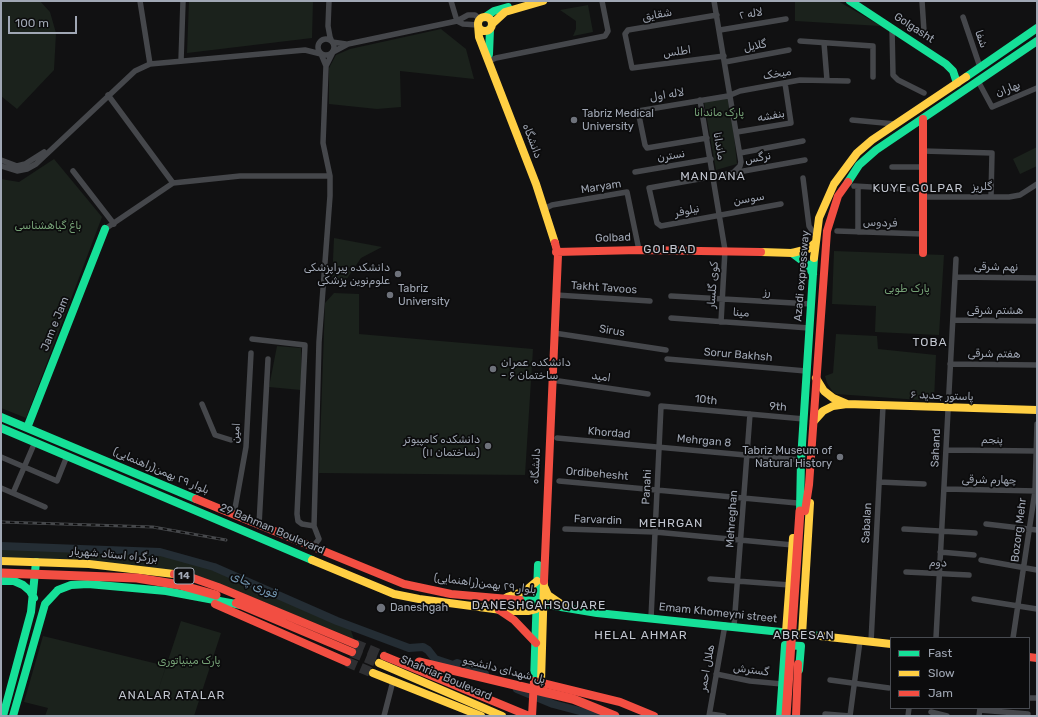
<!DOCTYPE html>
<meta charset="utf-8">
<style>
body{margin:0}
#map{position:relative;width:1038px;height:717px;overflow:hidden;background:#111112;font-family:Rubik,sans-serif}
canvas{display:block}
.frame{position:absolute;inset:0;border:2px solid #a0a7b4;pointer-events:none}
.legend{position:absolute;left:890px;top:637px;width:140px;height:72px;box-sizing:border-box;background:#0c0c0d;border:1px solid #474a50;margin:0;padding:5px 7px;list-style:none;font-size:12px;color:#a0a7b4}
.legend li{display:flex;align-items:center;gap:8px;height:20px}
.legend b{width:20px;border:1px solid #474a50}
.scale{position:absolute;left:8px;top:16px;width:69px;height:18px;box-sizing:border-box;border:2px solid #a0a7b4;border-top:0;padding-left:5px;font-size:12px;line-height:14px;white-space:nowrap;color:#a0a7b4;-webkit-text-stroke:3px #0c0c0d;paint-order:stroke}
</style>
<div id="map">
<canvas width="1038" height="717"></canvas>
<div class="frame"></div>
<ul class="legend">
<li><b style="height:5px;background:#16e098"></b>Fast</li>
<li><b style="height:5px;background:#ffcf43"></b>Slow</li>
<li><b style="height:5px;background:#f24e42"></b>Jam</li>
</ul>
<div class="scale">100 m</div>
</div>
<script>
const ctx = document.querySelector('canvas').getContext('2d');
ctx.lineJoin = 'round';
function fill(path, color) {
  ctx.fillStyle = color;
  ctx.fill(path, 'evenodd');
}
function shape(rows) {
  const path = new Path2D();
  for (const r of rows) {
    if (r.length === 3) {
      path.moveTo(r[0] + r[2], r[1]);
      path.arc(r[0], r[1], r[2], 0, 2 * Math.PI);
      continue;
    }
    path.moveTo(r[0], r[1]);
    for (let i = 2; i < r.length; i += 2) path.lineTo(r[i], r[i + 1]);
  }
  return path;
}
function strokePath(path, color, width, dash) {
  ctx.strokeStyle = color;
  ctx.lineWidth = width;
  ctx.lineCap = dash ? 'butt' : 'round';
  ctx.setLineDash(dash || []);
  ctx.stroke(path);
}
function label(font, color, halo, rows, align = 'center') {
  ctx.font = font + ' Rubik,"Noto Naskh Arabic",sans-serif';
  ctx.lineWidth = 3.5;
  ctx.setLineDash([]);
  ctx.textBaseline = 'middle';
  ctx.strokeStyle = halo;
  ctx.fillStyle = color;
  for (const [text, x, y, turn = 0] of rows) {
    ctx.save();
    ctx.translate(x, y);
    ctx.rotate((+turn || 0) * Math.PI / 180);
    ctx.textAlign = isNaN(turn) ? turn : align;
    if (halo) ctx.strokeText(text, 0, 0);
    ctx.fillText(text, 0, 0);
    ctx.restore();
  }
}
fill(shape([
 [1,1,40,1,50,12,56,33,54,70,17,109,1,96],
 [189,1,313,1,312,38,187,53],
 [795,1,838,1,881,26,795,21],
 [588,5,593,32,573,36,576,29,576,21,560,10],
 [441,29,466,49,474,79,400,71,401,107,377,109,329,104,329,68,336,55,350,49],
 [730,98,737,164,716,170,704,102],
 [1037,147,1037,166,1020,174,1013,159],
 [54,159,102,217,26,418,1,408,1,179,19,182],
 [334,238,382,247,361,258,344,283,332,282],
 [834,251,944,255,939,335,875,332,876,306,832,304],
 [334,293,359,294,359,334,533,349,525,475,319,473,325,303],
 [836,334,877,336,878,349,936,355,934,401,836,394,833,392,827,383,825,376,833,373],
 [277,346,301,348,301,390,269,387],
 [1,548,163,555,212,568,350,628,354,639,205,578,1,559],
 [181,621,221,633,194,716,45,716,48,708,24,702,43,636,166,666,155,700]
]), '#1b221c');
strokePath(shape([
 [1,546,160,552,214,567,337,621,409,648,423,647,428,650,435,659,453,665,457,663,485,674],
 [517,689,553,704,599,716]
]), '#242d34', 8);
strokePath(shape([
 [355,644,384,656],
 [352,652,379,663],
 [347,662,373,673]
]), '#2e2f32', 10, [10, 5]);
strokePath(shape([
 [140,1,150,64],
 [329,1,328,26,330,37,332,42,346,44],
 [451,1,457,21],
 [714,1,741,162,740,166,733,173],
 [922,1,924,31],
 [717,15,628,30,625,34,632,68,724,56],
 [963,17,980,67],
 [457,21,463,24,478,25],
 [892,28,893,75,898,80,924,93],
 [720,30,786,19],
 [326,47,8],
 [800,41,873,46,873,77],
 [824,43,827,80],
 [181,61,183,1],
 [489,61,496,58,605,36,608,31,602,1],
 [725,62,789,50],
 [326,66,333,52,348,44,457,21,468,15,475,15,480,19],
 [978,81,992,107,1037,88],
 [108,95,173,183,240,176,330,176],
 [700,100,725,250,721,322],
 [852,120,895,124],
 [737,132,791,123,785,83],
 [707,138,647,148,645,145,638,111,728,96,740,91,800,80,848,81],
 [923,151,992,153,991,197],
 [740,153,803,141],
 [1,160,17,166,25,164,44,152],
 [1,166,17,171,27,169,36,164,135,71,150,64,305,50,321,54,326,66,323,143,330,176,330,196,319,342,314,526,319,539,313,547],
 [892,167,923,167],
 [73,171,114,224],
 [635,172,711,159],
 [803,178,809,226,816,237],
 [854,186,923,190],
 [923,197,1009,197,1020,195,1037,184],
 [781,204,661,226,657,223,649,188,805,160],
 [544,209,552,205,627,192,639,250],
 [105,229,173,183],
 [837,231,923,234],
 [858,232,858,187],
 [955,277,1037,278],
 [556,295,650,301],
 [671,296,811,304],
 [671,318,809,328],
 [953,320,1037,321],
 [554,333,666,350],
 [252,339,305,345,297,514,298,521,302,524,314,526],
 [667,359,806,371],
 [950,364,1037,365],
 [552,380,648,394],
 [202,404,215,435,231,440],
 [557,438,801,460],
 [946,450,1037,451],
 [1,457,57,481,67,456],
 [559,481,797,503],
 [879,482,924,484],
 [1,488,45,507],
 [944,489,1037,491],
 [13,493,35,442],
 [234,514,246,447,251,353],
 [986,524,1037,530],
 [259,525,268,359],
 [565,529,655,532,793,545],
 [904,529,975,533],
 [940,552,974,555],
 [981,560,1037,570],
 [906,572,969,575],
 [710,579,790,585],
 [974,599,1037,609],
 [651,618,661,406,804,419],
 [734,626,750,414],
 [936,638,956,259],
 [1013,638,1035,491,1037,424],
 [871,642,883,406],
 [716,674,750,681,782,684],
 [830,680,889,688],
 [1029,698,1037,698],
 [980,710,1028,714],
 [931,712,947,716],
 [710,714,724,716],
 [825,714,850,716],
 [384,716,393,681],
 [709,716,725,625],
 [850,716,860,641],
 [908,716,909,708],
 [979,716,980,708]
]), '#45474b', 5.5);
strokePath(shape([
 [850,1,946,64,953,71,957,83],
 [485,17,494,11,508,7],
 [489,54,490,29],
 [966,77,1037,28],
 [848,182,859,165,876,150,1037,41],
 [792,253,808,265,813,274],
 [1,417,196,499],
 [1,428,312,560],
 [27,428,105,229],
 [800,511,801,460,814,258],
 [1,581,14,581,23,585,30,591,34,598],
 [58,590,71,585,88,584,166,591,241,605],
 [520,600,536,601,543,604,597,613,820,636],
 [534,681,538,565],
 [3,716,31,612,36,562],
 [13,716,45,604,58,590],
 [780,716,785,645,801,646,799,670]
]), '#16e098', 8);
strokePath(shape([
 [485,24,7],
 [492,24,505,12,543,1],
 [478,25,479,37,536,184,555,243],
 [761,252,792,253,808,249,815,243],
 [814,258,819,218,834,184,857,153,872,140,966,77],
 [816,378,824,391,833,398,847,404],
 [814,421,823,411,833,406,847,404,1037,410],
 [312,560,394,594,419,599,509,611,528,611,536,609,543,604],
 [1,561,89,564,174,574],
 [544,586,548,595,564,606],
 [507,597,525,591,537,581],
 [786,632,793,538],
 [802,635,810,503],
 [820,636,891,644],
 [379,663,502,716],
 [373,673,481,716],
 [541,682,544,581]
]), '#ffcf43', 8);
strokePath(shape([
 [923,119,923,253],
 [556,252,639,250,761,252],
 [196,499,404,584,451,594,520,600],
 [805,511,809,485,827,231,838,196,848,182],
 [174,574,190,577,218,587,355,644],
 [544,581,558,255,555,243],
 [236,603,352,652],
 [215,604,347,662],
 [499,610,514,620,536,643],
 [384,656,529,716],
 [1029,657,1037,658],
 [532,716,534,681,620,702,654,716],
 [796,716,798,664]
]), '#f24e42', 8);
const rail = shape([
 [1,522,153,527,226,540]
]);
strokePath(rail, '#46484b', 3);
strokePath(rail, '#0c0c0d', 1.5, [4.5]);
strokePath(shape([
 [1,573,137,578,180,585,216,595],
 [419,662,573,699,615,716],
 [786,716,800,511]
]), '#f24e42', 9);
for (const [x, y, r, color] of [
 [574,120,4,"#6e727b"],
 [398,274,4,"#6e727b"],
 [390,295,4,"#6e727b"],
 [493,369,4,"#6e727b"],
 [488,446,4,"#6e727b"],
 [840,457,4,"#6e727b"],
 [381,608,5,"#6e727b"]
]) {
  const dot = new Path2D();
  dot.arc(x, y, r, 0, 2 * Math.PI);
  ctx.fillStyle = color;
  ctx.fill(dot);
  strokePath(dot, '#0c0c0d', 1.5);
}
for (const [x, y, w] of [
 [184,576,20]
]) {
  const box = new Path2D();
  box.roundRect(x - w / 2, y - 8, w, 16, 3);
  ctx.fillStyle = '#0c0c0d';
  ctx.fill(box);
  strokePath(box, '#a0a7b4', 1);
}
label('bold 10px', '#a0a7b4', null, [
 ["14",184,576]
]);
label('11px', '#a0a7b4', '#0c0c0d', [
 ["لاله ۲",751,14,-9],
 ["شقایق",657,15,-10],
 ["Golgasht",914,28,33],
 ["شفا",981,39,71],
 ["گلایل",755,46,-10],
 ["اطلس",677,52,-8],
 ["میخک",777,74,-10],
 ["بهاران",1008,89,-22],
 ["لاله اول",667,95,-9],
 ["بنفشه",771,116,-10],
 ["دانشگاه",532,141,69],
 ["ماندانا",719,146,80],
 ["نسترن",671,156,-10],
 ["نرگس",758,158,-10],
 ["Maryam",601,187,-9],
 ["گلریز",982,187],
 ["سوسن",749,199,-10],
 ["نیلوفر",687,211,-11],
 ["فردوس",880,223,2],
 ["Golbad",613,238,-2],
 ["نهم شرقی",996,267,1],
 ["Azadi expressway",802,276,-85],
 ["کوی گلسار",713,285,-86],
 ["Takht Tavoos",604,288,4],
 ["رز",767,292,4],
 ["هشتم شرقی",995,311],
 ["مینا",741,313,4],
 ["Jam e Jam",55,324,-68],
 ["Sirus",612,331,9],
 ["هفتم شرقی",994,354,1],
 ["Sorur Bakhsh",738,355,5],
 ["امید",601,377,8],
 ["پاستور جدید ۶",942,396,2],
 ["10th",706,400,6],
 ["9th",778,407,5],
 ["امین",236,433,-86],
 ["Khordad",609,433,5],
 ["پنجم",992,440,1],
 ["Mehrgan 8",704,441,5],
 ["Sahand",936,448,-87],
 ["دانشگاه",536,466,-87],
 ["بلوار ٢٩ بهمن(راهنمایی)",161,471,23],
 ["Ordibehesht",597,474,5],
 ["چهارم شرقی",989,480,1],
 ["Panahi",647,487,-87],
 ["Mehreghan",732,519,-86],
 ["Farvardin",598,520,2],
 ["Sabalan",867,523,-87],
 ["29 Bahman Boulevard",272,529,23],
 ["Bozorg Mehr",1019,530,-83],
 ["بزرگراه استاد شهریار",114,555,5],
 ["دوم",938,563,3],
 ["بلوار ٢٩ بهمن(راهنمایی)",485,584,7],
 ["Emam Khomeyni street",718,613,6],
 ["هلال احمر",707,668,-80],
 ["پل شهدای دانشجو",504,670,14],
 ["گسترش",751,670,8],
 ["Shahriar Boulevard",446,678,23]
]);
label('11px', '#75a176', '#0c0c0d', [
 ["پارک ماندانا",719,113],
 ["باغ گیاهشناسی",48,226],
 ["پارک طوبی",907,289],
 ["پارک مینیاتوری",189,661]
]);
label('11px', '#a0a7b4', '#0c0c0d', [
 ["Tabriz Medical",582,114],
 ["University",582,127],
 ["دانشکده پیراپزشکی",390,268,"right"],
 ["علوم‌نوین پزشکی",390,281,"right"],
 ["Tabriz",398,289],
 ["University",398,302],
 ["دانشکده عمران",501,363],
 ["- ساختمان ۶",501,376],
 ["دانشکده کامپیوتر",480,440,"right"],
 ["(ساختمان ۱۱)",480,453,"right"],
 ["Tabriz Museum of",832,451,"right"],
 ["Natural History",832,464,"right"],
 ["Daneshgah",390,608]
], 'left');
ctx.letterSpacing = '1px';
label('12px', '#c2c6d0', '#0c0c0d', [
 ["MANDANA",713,177],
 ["KUYE GOLPAR",918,189],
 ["GOLBAD",670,250],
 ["TOBA",930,343],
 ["MEHRGAN",671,524],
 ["DANESHGAHSQUARE",539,606],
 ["HELAL AHMAR",641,636],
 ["ABRESAN",804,636],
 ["ANALAR ATALAR",172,696]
]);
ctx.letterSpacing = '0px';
label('italic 12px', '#7498b3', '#0c0c0d', [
 ["قوری چای",254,585,24]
]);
</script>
